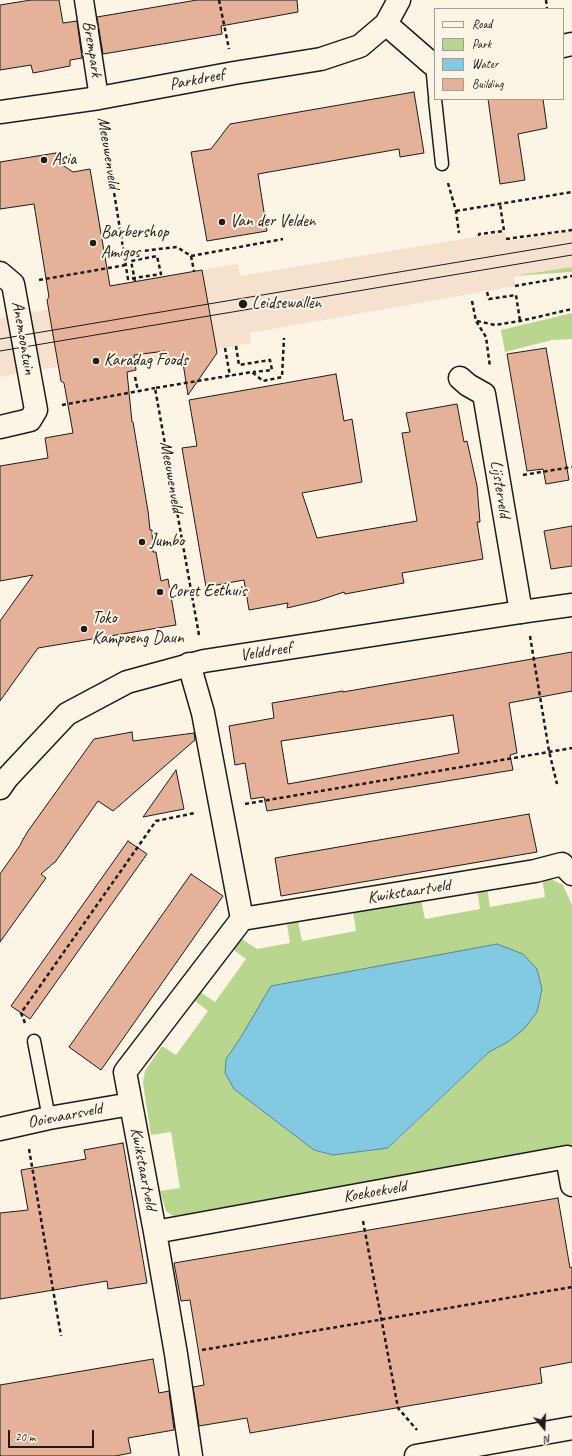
<!DOCTYPE html>
<style>
body{margin:0}
#map{position:relative;width:572px;height:1456px;overflow:hidden;background:#fcf5e5;font-family:Caveat,sans-serif}
canvas{display:block}
.legend{position:absolute;left:434px;top:8px;width:130px;height:92px;box-sizing:border-box;background:#fcf5e5;border:1px solid #a29e95;margin:0;padding:5px 7px;list-style:none;font-size:12px;color:#1c1c1c}
.legend li{display:flex;align-items:center;gap:8px;height:20px}
.legend b{width:20px;border:1px solid #a29e95}
.north{position:absolute;left:524px;top:1408px;width:40px;height:40px;-webkit-text-stroke:3px #fcf5e5;paint-order:stroke;rotate:161deg;font-size:11px;font-weight:700;line-height:16px;text-align:center;color:#1c1c1c}
.north::after{content:'';display:block;margin:auto;width:14px;height:18px;background:#1c1c1c;clip-path:polygon(50% 0,100% 100%,50% 72%,0 100%)}
.scale{position:absolute;left:8px;top:1430px;width:86px;height:18px;box-sizing:border-box;border:2px solid #1c1c1c;border-top:0;padding-left:5px;font-size:12px;line-height:14px;white-space:nowrap;color:#1c1c1c;-webkit-text-stroke:3px #fcf5e5;paint-order:stroke}
</style>
<div id="map">
<canvas width="572" height="1456"></canvas>
<ul class="legend">
<li><b style="height:5px;background:#fcf5e5"></b>Road</li>
<li><b style="height:11px;background:#b9d68e"></b>Park</li>
<li><b style="height:11px;background:#81cae2"></b>Water</li>
<li><b style="height:11px;background:#e5b199"></b>Building</li>
</ul>
<div class="north">N</div>
<div class="scale">20 m</div>
</div>
<script>
const ctx = document.querySelector('canvas').getContext('2d');
ctx.lineJoin = 'round';
function fill(path, color) {
  ctx.fillStyle = color;
  ctx.fill(path, 'evenodd');
}
function shape(rows) {
  const path = new Path2D();
  for (const r of rows) {
    path.moveTo(r[0], r[1]);
    for (let i = 2; i < r.length; i += 2) path.lineTo(r[i], r[i + 1]);
  }
  return path;
}
function strokePath(path, color, width, dash) {
  ctx.strokeStyle = color;
  ctx.lineWidth = width;
  ctx.lineCap = dash ? 'butt' : 'round';
  ctx.setLineDash(dash || []);
  ctx.stroke(path);
}
function label(font, color, halo, rows, align = 'center') {
  ctx.font = font + ' Caveat,sans-serif';
  ctx.lineWidth = 4;
  ctx.setLineDash([]);
  ctx.textBaseline = 'middle';
  ctx.strokeStyle = halo;
  ctx.fillStyle = color;
  for (const [text, x, y, turn = 0] of rows) {
    ctx.save();
    ctx.translate(x, y);
    ctx.rotate((+turn || 0) * Math.PI / 180);
    ctx.textAlign = isNaN(turn) ? turn : align;
    if (halo) ctx.strokeText(text, 0, 0);
    ctx.fillText(text, 0, 0);
    ctx.restore();
  }
}
fill(shape([
 [572,231,572,267,514,276,515,286,250,333,251,343,236,346,124,366,122,355,0,377,0,318,111,298,109,285,238,264,240,276,505,232,507,241]
]), '#f5e1ce');
fill(shape([
 [572,267,572,272,513,276],
 [572,313,572,339,552,340,505,352,501,330],
 [542,878,551,879,563,885,572,905,572,1145,568,1150,173,1216,166,1211,160,1191,180,1188,171,1132,151,1135,143,1083,145,1071,162,1046,176,1055,208,1011,195,1001,200,992,215,1002,246,959,231,948,239,937,257,949,290,943,287,924,298,921,302,941,356,931,353,911,421,899,425,919,480,909,477,890,487,888,490,907,545,897],
 [497,944,509,949,508,1042,489,1052,389,1148,333,1155,314,1150,234,1089,225,1073,226,1059,241,1037]
]), '#b9d68e');
const water = shape([
 [497,944,523,954,537,969,542,989,537,1012,524,1029,508,1042,489,1052,388,1148,333,1155,314,1150,234,1089,225,1073,226,1059,241,1037,271,986,497,944]
]);
fill(water, '#81cae2');
strokePath(water, '#598493', 1);
const building = shape([
 [31,0,59,0,63,23,77,21,82,58,70,60,70,66,33,73,31,65,0,70,0,5,31,0],
 [197,0,297,0,298,12,221,26,222,34,103,54,97,17,197,0],
 [414,92,424,153,400,157,399,149,258,174,267,231,207,241,191,152,211,149,230,124,414,92],
 [488,99,543,99,547,128,518,134,525,180,500,184,488,99],
 [56,153,58,162,73,172,90,169,110,286,202,270,217,353,188,395,183,363,167,365,165,351,134,355,136,370,127,372,132,422,133,422,148,511,150,530,152,530,153,552,156,552,161,581,168,579,176,625,38,648,0,701,0,621,33,575,0,581,0,466,48,458,45,438,73,433,64,383,61,381,47,300,49,297,34,204,0,209,0,162,56,153],
 [546,348,569,480,546,484,543,469,527,471,507,354,546,348],
 [336,374,344,421,352,419,362,482,302,493,317,538,417,521,402,433,410,432,406,413,457,404,464,442,467,441,477,486,480,522,477,522,483,559,402,573,404,583,345,594,344,592,317,601,287,608,288,603,249,610,244,580,206,587,182,448,197,446,189,400,336,374],
 [572,526,572,566,551,569,544,531,572,526],
 [572,652,572,691,509,703,517,753,510,755,513,770,267,811,264,797,251,799,245,763,235,765,229,726,274,718,272,703,343,691,343,692,572,652],
 [453,715,459,753,288,784,281,741,453,715],
 [132,732,133,741,194,733,195,740,113,811,98,801,56,861,41,874,46,878,0,942,0,874,21,844,21,843,28,831,94,739,132,732],
 [176,770,184,809,143,817,176,770],
 [529,814,537,852,281,896,275,858,529,814],
 [128,841,147,854,30,1019,11,1006,128,841],
 [191,874,223,896,101,1070,69,1047,191,874],
 [123,1143,147,1283,108,1289,107,1281,0,1299,0,1213,28,1210,21,1170,86,1159,84,1150,123,1143],
 [558,1198,570,1268,572,1267,572,1362,540,1368,542,1383,250,1433,247,1418,199,1426,193,1387,204,1385,190,1300,181,1301,174,1263,558,1198],
 [153,1359,159,1393,169,1391,174,1430,128,1438,131,1453,115,1456,0,1456,0,1385,153,1359]
]);
fill(building, '#e5b199');
strokePath(building, '#1c1c1c', 1);
const service = shape([
 [432,64,435,96],
 [435,99,442,164],
 [34,1041,49,1118]
]);
const pedestrian = shape([
 [84,0,99,98]
]);
const minor = shape([
 [386,24,432,64,435,64],
 [563,46,572,44],
 [0,273,13,284,36,410,30,420,0,427],
 [460,378,468,385,484,394,521,612],
 [189,664,203,713,242,919,125,1072,155,1232,176,1354,191,1456],
 [242,919,535,871,562,864,572,874],
 [0,1129,49,1118,131,1104],
 [155,1232,567,1157,572,1185],
 [416,1456,572,1428]
]);
const tertiary = shape([
 [0,112,99,98,234,73,321,59,360,46,386,24,399,0],
 [0,788,7,778,67,714,127,682,204,661,521,612,572,605]
]);
strokePath(service, '#1c1c1c', 15);
strokePath(pedestrian, '#1c1c1c', 21);
strokePath(minor, '#1c1c1c', 25);
strokePath(tertiary, '#1c1c1c', 25);
strokePath(shape([
 [219,0,229,49],
 [546,0,547,9],
 [103,124,128,279,161,274,157,256,131,261,135,281],
 [448,183,456,211,459,233],
 [456,211,572,192],
 [479,236,479,234,504,231,500,204],
 [506,239,572,230],
 [124,253,177,247,191,256,283,239],
 [191,256,194,271],
 [39,280,126,265],
 [515,286,572,276],
 [487,292,489,299,516,295,520,321],
 [472,301,476,321,486,337,490,367],
 [477,321,495,325,520,321,572,309],
 [236,346,239,365,270,360,272,370,253,372],
 [225,348,230,376],
 [135,377,138,391],
 [62,405,155,388],
 [523,475,572,467],
 [199,635,155,388,252,372,263,381,282,377,284,338],
 [530,636,549,751,557,784],
 [245,804,572,748],
 [25,1023,21,1013,156,821,195,813],
 [29,1149,61,1336],
 [363,1221,398,1408,417,1430],
 [202,1350,572,1287]
]), '#1c1c1c', 2.5, [4, 3]);
strokePath(service, '#fcf5e5', 12);
strokePath(pedestrian, '#fcf5e5', 18);
strokePath(minor, '#fcf5e5', 22);
strokePath(tertiary, '#fcf5e5', 22);
strokePath(shape([
 [0,339,572,243],
 [0,351,572,255]
]), '#1c1c1c', 1);
for (const [x, y, r, color] of [
 [44,160,4,"#1c1c1c"],
 [222,222,4,"#1c1c1c"],
 [93,243,4,"#1c1c1c"],
 [243,304,5,"#1c1c1c"],
 [96,361,4,"#1c1c1c"],
 [142,542,4,"#1c1c1c"],
 [160,592,4,"#1c1c1c"],
 [84,629,4,"#1c1c1c"]
]) {
  const dot = new Path2D();
  dot.arc(x, y, r, 0, 2 * Math.PI);
  ctx.fillStyle = color;
  ctx.fill(dot);
  strokePath(dot, '#fcf5e5', 1.5);
}
label('17px', '#1c1c1c', '#fcf5e5', [
 ["Brempark",92,49,81],
 ["Parkdreef",197,80,-11],
 ["Meeuwenveld",108,153,81],
 ["Anemoontuin",23,338,80],
 ["Meeuwenveld",171,477,80],
 ["Lijsterveld",500,489,81],
 ["Velddreef",266,652,-9],
 ["Kwikstaartveld",409,892,-9],
 ["Ooievaarsveld",65,1116,-11],
 ["Kwikstaartveld",143,1169,79],
 ["Koekoekveld",375,1192,-10]
]);
label('17px', '#1c1c1c', '#fcf5e5', [
 ["Asia",52,160],
 ["Van der Velden",230,222],
 ["Barbershop",101,233],
 ["Amigos",101,253],
 ["Leidsewallen",252,304],
 ["Karadag Foods",104,361],
 ["Jumbo",150,542],
 ["Coret Eethuis",168,592],
 ["Toko",92,619],
 ["Kampoeng Daun",92,639]
], 'left');
</script>
